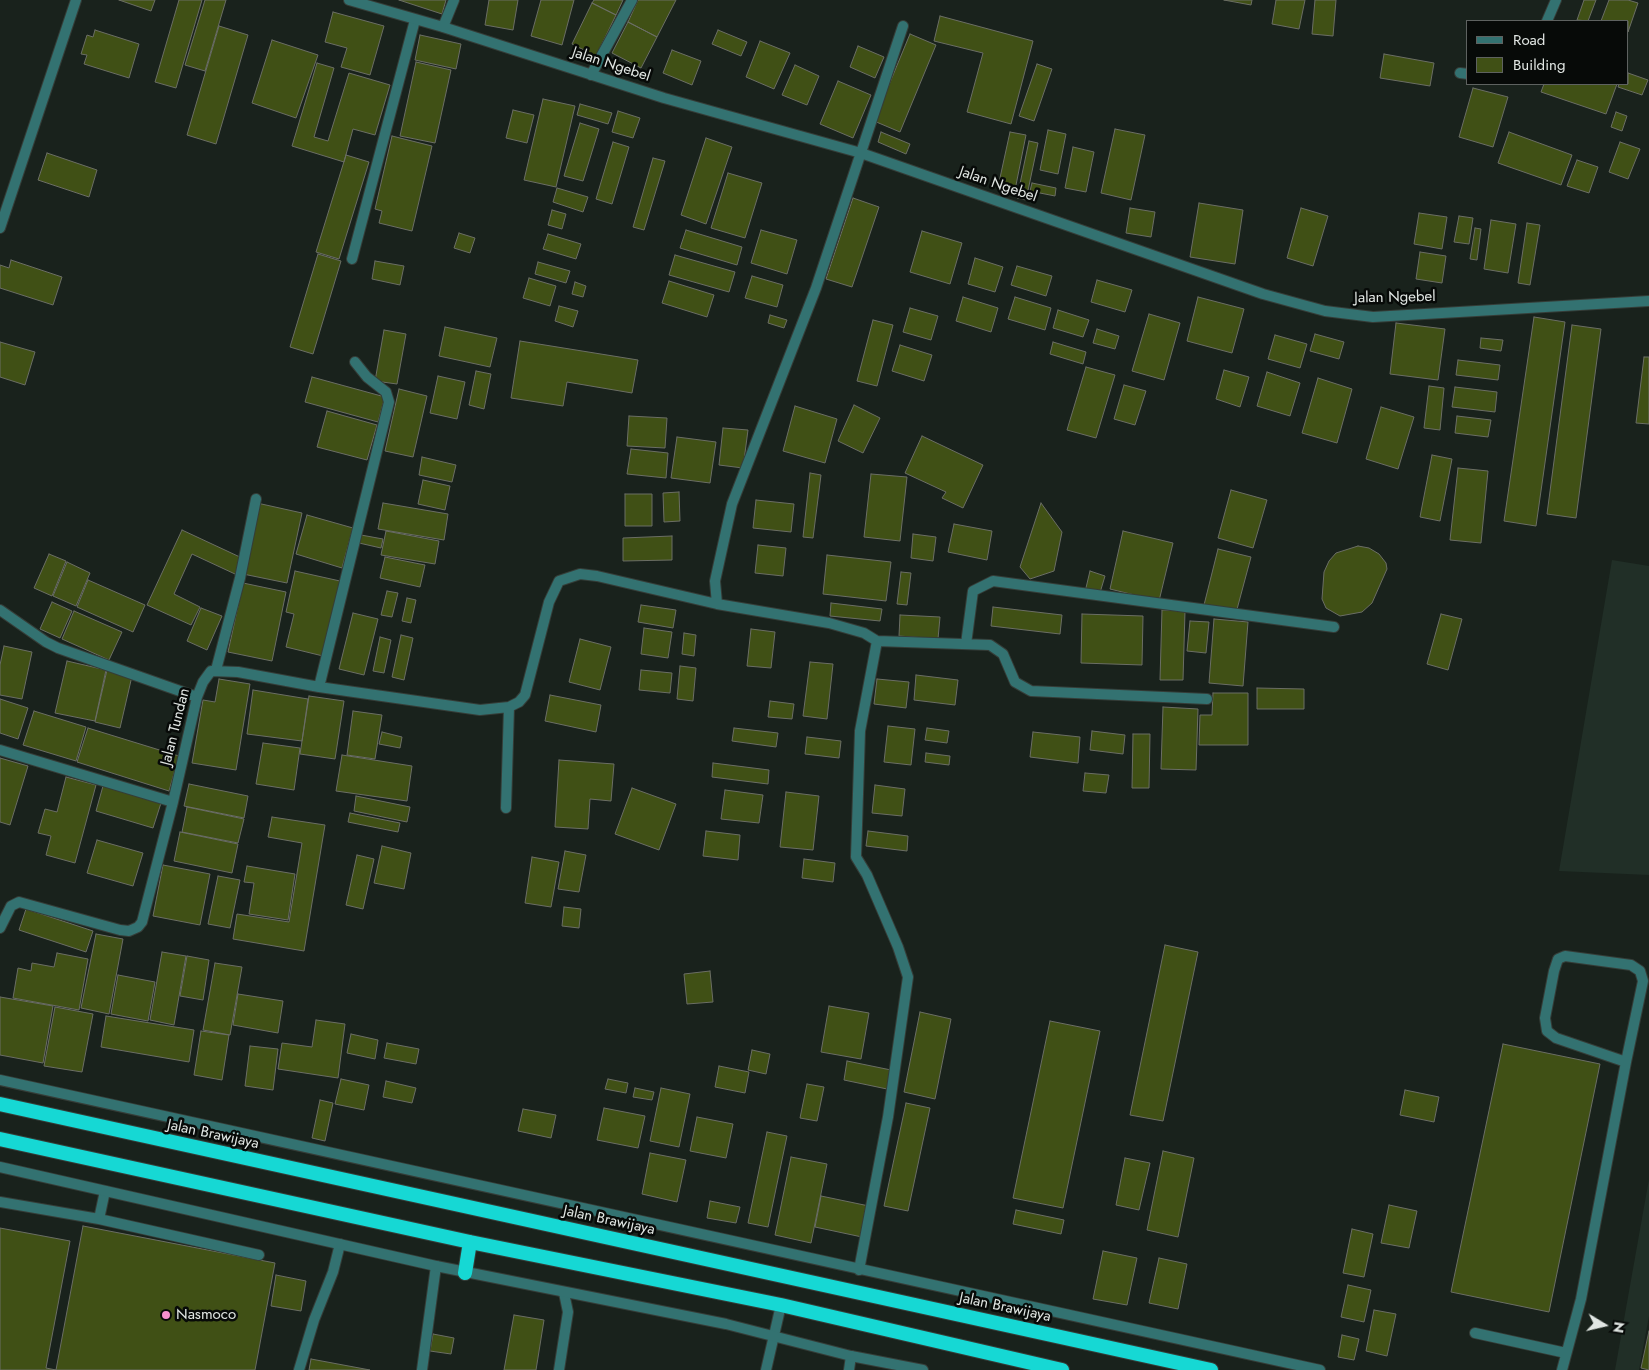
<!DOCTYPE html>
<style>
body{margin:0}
#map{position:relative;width:1649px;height:1370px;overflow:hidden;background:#19221c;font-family:Jost,sans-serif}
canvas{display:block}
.legend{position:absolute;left:1466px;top:20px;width:162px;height:65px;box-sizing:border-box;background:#070a08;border:1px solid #5e6260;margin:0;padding:6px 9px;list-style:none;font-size:15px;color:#e1e6e3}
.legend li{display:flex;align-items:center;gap:10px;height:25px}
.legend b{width:25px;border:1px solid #5e6260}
.north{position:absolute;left:1579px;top:1300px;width:50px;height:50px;-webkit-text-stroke:4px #070a08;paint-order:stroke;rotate:99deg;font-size:14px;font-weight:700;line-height:20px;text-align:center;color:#e1e6e3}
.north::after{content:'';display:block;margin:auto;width:18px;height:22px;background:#e1e6e3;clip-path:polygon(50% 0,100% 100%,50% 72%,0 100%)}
</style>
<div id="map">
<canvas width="1649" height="1370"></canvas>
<ul class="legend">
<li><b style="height:6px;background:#337271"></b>Road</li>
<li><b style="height:14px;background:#405015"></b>Building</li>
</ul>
<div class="north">N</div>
</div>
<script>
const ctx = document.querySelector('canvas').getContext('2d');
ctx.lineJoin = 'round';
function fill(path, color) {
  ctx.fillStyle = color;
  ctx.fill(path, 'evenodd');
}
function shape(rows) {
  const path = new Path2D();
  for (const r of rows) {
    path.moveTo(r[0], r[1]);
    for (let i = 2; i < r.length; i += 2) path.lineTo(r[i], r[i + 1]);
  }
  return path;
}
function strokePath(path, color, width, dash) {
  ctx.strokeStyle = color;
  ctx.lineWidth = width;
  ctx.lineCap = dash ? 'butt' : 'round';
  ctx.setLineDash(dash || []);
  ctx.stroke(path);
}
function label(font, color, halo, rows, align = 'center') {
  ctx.font = font + ' Jost,sans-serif';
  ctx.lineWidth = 5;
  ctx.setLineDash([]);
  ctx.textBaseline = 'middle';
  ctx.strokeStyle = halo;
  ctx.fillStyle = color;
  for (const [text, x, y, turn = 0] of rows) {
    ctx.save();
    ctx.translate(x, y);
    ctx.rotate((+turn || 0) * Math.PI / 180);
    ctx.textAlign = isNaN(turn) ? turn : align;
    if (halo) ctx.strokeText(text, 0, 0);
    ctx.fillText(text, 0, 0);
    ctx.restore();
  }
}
fill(shape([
 [1612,560,1649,566,1649,875,1559,871],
 [1649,1179,1649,1316,1639,1370,1615,1370]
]), '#212f27');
const building = shape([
 [119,0,155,0,151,11,119,0],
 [179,0,202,0,176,88,155,82,179,0],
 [205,0,226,0,205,71,185,65,205,0],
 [399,0,446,0,442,14,399,0],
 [489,0,518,0,513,30,485,25,489,0],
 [541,0,574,0,562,45,531,36,541,0],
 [594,0,623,0,616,15,592,3,594,0],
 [638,0,676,0,657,37,628,22,638,0],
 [1224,0,1252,0,1251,5,1224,0],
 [1276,0,1305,0,1299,29,1272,24,1276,0],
 [1315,0,1336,0,1333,36,1312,34,1315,0],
 [1584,0,1596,0,1588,21,1577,20,1584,0],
 [1609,0,1628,0,1638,3,1628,32,1628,21,1601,21,1609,0],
 [592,3,616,15,596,56,572,44,592,3],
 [333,12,384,26,370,75,341,67,347,48,325,42,333,12],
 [940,16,1033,41,1011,124,967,112,983,53,934,41,940,16],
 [628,22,657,37,641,68,612,53,628,22],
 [219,26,248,35,216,144,187,135,219,26],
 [95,30,139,44,129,78,84,64,87,55,81,54,87,35,93,37,95,30],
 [718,30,747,42,741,56,712,44,718,30],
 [910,34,936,45,900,132,874,121,910,34],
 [420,35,461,44,456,69,415,60,420,35],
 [272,40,318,55,296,118,252,103,272,40],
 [760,41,790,53,774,89,746,77,760,41],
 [858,46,884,57,875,78,850,67,858,46],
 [672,50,701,61,692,85,663,73,672,50],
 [1384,54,1434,63,1430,86,1380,78,1384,54],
 [416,62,451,70,435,143,400,136,416,62],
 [317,63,334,68,314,137,328,141,349,73,390,85,375,135,353,129,344,162,292,146,317,63],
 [1037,64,1052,69,1034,121,1019,116,1037,64],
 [795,65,819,76,807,105,782,95,795,65],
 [1628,73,1648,80,1642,95,1618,87,1619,84,1628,84,1628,73],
 [838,81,871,95,853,138,820,124,838,81],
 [1544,84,1617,84,1606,114,1541,92,1544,84],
 [1473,88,1508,97,1493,147,1459,137,1473,88],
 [543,99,575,106,556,187,524,180,543,99],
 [580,104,612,113,608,124,577,115,580,104],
 [513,110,534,115,527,143,506,138,513,110],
 [618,111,640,118,633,138,612,132,618,111],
 [1616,112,1627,116,1622,131,1611,127,1616,112],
 [580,123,599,129,583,181,564,176,580,123],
 [1115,129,1145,135,1131,200,1101,193,1115,129],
 [1048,130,1066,134,1058,174,1040,170,1048,130],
 [881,132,910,144,906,154,878,142,881,132],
 [1010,132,1026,135,1015,190,998,187,1010,132],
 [1509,132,1572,155,1561,185,1498,163,1509,132],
 [392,136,432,146,412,231,379,223,382,211,375,209,392,136],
 [706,138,732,147,706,224,681,215,706,138],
 [1029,141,1038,143,1026,200,1017,198,1029,141],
 [613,142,629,147,612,204,596,199,613,142],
 [1620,142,1640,149,1628,179,1609,172,1620,142],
 [1073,147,1094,152,1086,192,1065,188,1073,147],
 [47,153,97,170,89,197,38,180,47,153],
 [346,155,369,162,339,259,316,252,346,155],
 [653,158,665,161,644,230,633,227,653,158],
 [1577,160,1598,167,1589,193,1567,186,1577,160],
 [728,173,762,183,745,238,711,228,728,173],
 [1032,183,1056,188,1055,196,1030,191,1032,183],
 [557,188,588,197,583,212,553,202,557,188],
 [853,198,879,207,852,287,826,279,853,198],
 [1199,203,1243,210,1235,264,1190,257,1199,203],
 [1130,208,1155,212,1151,237,1126,233,1130,208],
 [1301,208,1328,216,1313,266,1287,258,1301,208],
 [552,210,566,214,562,229,548,225,552,210],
 [1419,213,1447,217,1442,249,1414,244,1419,213],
 [1459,216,1473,218,1469,244,1454,242,1459,216],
 [1491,220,1516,224,1508,273,1484,269,1491,220],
 [1527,223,1540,225,1530,285,1518,283,1527,223],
 [1475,228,1481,229,1477,260,1470,259,1475,228],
 [686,230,742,247,737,265,680,248,686,230],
 [761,230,797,240,787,274,751,263,761,230],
 [922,231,962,243,950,284,910,272,922,231],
 [459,233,475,238,470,253,454,248,459,233],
 [548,234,581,244,576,259,543,249,548,234],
 [1420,252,1446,256,1442,283,1416,279,1420,252],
 [318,254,341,261,313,354,290,347,318,254],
 [675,255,735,272,729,292,669,275,675,255],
 [975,258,1003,267,995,292,968,284,975,258],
 [11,260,62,277,53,305,0,288,0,265,9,268,11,260],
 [375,261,404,266,400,285,372,279,375,261],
 [538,262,570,271,566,283,535,274,538,262],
 [1017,266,1052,276,1046,296,1011,285,1017,266],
 [752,276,783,285,777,307,745,298,752,276],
 [529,278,556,286,550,306,523,298,529,278],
 [1097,280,1132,290,1125,312,1091,302,1097,280],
 [669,281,714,295,707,317,662,303,669,281],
 [575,282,586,286,583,297,572,294,575,282],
 [963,297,998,308,991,332,956,321,963,297],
 [1015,297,1051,308,1045,330,1008,319,1015,297],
 [1198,297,1244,309,1232,353,1187,341,1198,297],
 [559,306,578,311,573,327,555,321,559,306],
 [910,308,938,316,931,340,903,332,910,308],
 [1058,310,1089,320,1083,337,1053,328,1058,310],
 [1149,314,1180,323,1164,380,1132,371,1149,314],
 [770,315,787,320,784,328,768,323,770,315],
 [1534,317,1565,322,1536,526,1504,521,1534,317],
 [873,320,893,325,877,386,857,381,873,320],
 [1396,323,1445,329,1438,380,1390,374,1396,323],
 [1572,325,1601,329,1576,518,1547,514,1572,325],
 [445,327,497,338,490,367,439,356,445,327],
 [1097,329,1119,336,1115,349,1093,343,1097,329],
 [384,330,406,334,397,384,375,381,384,330],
 [1315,334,1344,342,1339,359,1310,351,1315,334],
 [1275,335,1307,344,1300,368,1268,359,1275,335],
 [1481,338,1503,340,1501,351,1480,348,1481,338],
 [520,341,638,360,632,393,567,382,563,406,511,398,520,341],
 [0,342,35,352,25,385,0,377,0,342],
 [1053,342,1086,352,1083,364,1050,354,1053,342],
 [900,345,932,355,924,381,892,371,900,345],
 [1644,357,1649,357,1649,424,1636,423,1644,357],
 [1458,360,1500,365,1498,380,1456,375,1458,360],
 [1086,367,1115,375,1096,438,1067,430,1086,367],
 [1224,370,1249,377,1240,407,1216,399,1224,370],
 [476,371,491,374,484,409,469,405,476,371],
 [1267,372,1300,383,1290,416,1257,406,1267,372],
 [438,376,465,382,457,419,430,413,438,376],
 [312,377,385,397,378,422,305,402,312,377],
 [1318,378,1352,389,1337,443,1302,433,1318,378],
 [1124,385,1146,391,1135,425,1114,419,1124,385],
 [1429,386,1444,388,1440,430,1424,428,1429,386],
 [1455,387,1497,392,1495,412,1452,407,1455,387],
 [399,389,427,396,413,457,385,451,399,389],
 [854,405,880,418,863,453,838,441,854,405],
 [795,406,837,419,825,463,783,451,795,406],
 [1381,407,1414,417,1398,469,1366,459,1381,407],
 [327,411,377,425,367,460,317,447,327,411],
 [629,416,667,418,665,448,627,446,629,416],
 [1457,416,1491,420,1488,437,1455,433,1457,416],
 [723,428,748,430,743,468,719,465,723,428],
 [922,436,983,465,963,508,942,498,946,492,905,473,922,436],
 [677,437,716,442,710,483,671,478,677,437],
 [631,449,668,453,666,478,627,474,631,449],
 [1432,455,1452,459,1440,521,1420,517,1432,455],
 [422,457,456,465,452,482,419,475,422,457],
 [1458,468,1488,471,1481,543,1450,540,1458,468],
 [810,473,821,475,813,538,803,537,810,473],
 [871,474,907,477,900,541,864,537,871,474],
 [423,480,450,486,445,510,418,504,423,480],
 [1231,490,1267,500,1253,548,1218,538,1231,490],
 [679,492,680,521,664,522,663,493,679,492],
 [625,494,652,494,652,526,625,526,625,494],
 [756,500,794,504,791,532,753,528,756,500],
 [257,503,302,513,287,583,243,574,257,503],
 [383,503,448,514,444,540,378,529,383,503],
 [1041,503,1062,532,1054,571,1030,579,1020,567,1041,503],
 [307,515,353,528,342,568,296,554,307,515],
 [954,524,992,531,987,560,948,552,954,524],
 [182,530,242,558,235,574,192,554,174,594,200,607,191,625,147,605,182,530],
 [386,531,439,541,435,564,381,555,386,531],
 [1123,531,1173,543,1159,601,1110,589,1123,531],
 [913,534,936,537,933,561,911,558,913,534],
 [361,535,383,539,381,548,359,543,361,535],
 [672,536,672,560,623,561,623,538,672,536],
 [758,545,786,548,783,576,755,573,758,545],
 [1358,546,1369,548,1379,554,1386,563,1387,569,1372,603,1362,612,1340,616,1326,608,1322,599,1324,572,1329,561,1336,553,1358,546],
 [1218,549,1251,557,1236,613,1204,605,1218,549],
 [49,554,66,561,52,596,34,588,49,554],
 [827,555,891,562,886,601,823,594,827,555],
 [385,557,425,565,420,587,380,578,385,557],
 [67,562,90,573,76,606,53,596,67,562],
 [295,571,340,581,323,656,286,647,294,614,286,612,295,571],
 [1090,571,1105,576,1099,596,1085,592,1090,571],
 [901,572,911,573,907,605,897,604,901,572],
 [88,580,145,605,133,632,77,607,88,580],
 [243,583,286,592,272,661,228,652,243,583],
 [387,591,398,593,392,617,381,615,387,591],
 [407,598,416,600,411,623,402,621,407,598],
 [52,602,72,611,60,638,40,629,52,602],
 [831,603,882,609,880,621,830,616,831,603],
 [641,605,676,610,673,628,638,622,641,605],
 [993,607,1062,615,1060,634,991,626,993,607],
 [201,608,222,616,207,650,187,641,201,608],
 [1162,610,1185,611,1183,680,1160,680,1162,610],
 [74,611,122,632,109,660,62,639,74,611],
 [353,613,378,619,364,675,339,669,353,613],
 [1082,614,1143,616,1142,665,1081,663,1082,614],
 [1441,614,1462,619,1448,670,1427,664,1441,614],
 [900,615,940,617,938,639,899,636,900,615],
 [1214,619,1248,622,1243,686,1209,683,1214,619],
 [1190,621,1209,622,1206,653,1187,651,1190,621],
 [644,628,672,632,668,658,641,654,644,628],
 [751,629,775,632,771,668,747,666,751,629],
 [684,633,696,635,694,656,682,654,684,633],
 [401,635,413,638,404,680,392,677,401,635],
 [380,637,391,640,384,673,373,671,380,637],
 [580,639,611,647,600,690,569,682,580,639],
 [4,646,32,652,22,699,0,695,0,665,4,646],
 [67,661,106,670,95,721,55,713,67,661],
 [810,662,833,664,827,719,803,716,810,662],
 [680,666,696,668,693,701,677,699,680,666],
 [107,670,132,676,120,728,95,722,107,670],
 [641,670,672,673,670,693,639,690,641,670],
 [916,675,958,680,955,705,914,700,916,675],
 [219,679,250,684,236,770,192,763,203,700,215,702,219,679],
 [877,679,909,682,906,708,874,704,877,679],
 [1257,688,1304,689,1304,709,1257,709,1257,688],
 [253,690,308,699,302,741,247,734,253,690],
 [1213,693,1248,693,1248,745,1199,745,1200,715,1212,715,1213,693],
 [550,695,601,705,596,732,545,721,550,695],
 [309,696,344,701,335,759,300,754,309,696],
 [0,699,28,708,18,739,0,733,0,699],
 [770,701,794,704,792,719,768,717,770,701],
 [1163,707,1198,709,1196,770,1161,769,1163,707],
 [34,711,86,727,76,761,23,745,34,711],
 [353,711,382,715,375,759,347,755,353,711],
 [888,726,915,729,911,765,884,762,888,726],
 [88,728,179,756,169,791,77,762,88,728],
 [734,728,778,733,776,747,732,741,734,728],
 [927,728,949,731,947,743,925,740,927,728],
 [1092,731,1125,735,1123,754,1090,750,1092,731],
 [382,732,402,737,400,748,379,744,382,732],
 [1033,732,1080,737,1078,763,1030,757,1033,732],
 [1133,734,1150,734,1149,788,1132,788,1133,734],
 [807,737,841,741,839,758,805,754,807,737],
 [263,743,300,748,294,790,256,784,263,743],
 [926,753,950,756,949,765,925,762,926,753],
 [342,755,412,766,407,801,336,791,342,755],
 [0,758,28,766,10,825,0,822,0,758],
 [559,760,614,764,611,801,590,799,588,829,555,827,559,760],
 [713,763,769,770,768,784,712,777,713,763],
 [1085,773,1109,775,1106,793,1083,791,1085,773],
 [66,777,96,785,75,863,46,855,51,836,38,833,45,809,57,812,66,777],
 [189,784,248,796,244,818,184,806,189,784],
 [875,785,905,789,902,816,872,813,875,785],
 [103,786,161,803,153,828,96,811,103,786],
 [632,788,676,804,659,850,615,834,632,788],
 [725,790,763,795,759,823,721,819,725,790],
 [786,792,819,796,813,850,780,847,786,792],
 [356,796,410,807,407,822,354,811,356,796],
 [187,807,244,819,238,843,182,832,187,807],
 [350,813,400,823,398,832,348,822,350,813],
 [272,817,325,825,304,951,233,939,237,914,289,922,302,843,268,837,272,817],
 [706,831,740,835,738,860,703,856,706,831],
 [868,831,908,836,907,851,866,846,868,831],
 [180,832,238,844,232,873,174,861,180,832],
 [97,840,143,853,133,886,87,873,97,840],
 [382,846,411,853,404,889,374,883,382,846],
 [565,851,586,855,579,892,558,889,565,851],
 [357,855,374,859,363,909,346,905,357,855],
 [532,857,559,862,551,907,525,903,532,857],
 [804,859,835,863,833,882,802,878,804,859],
 [163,865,210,874,200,925,153,916,163,865],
 [247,866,295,874,288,920,249,914,254,883,244,882,247,866],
 [218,876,240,880,230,928,208,924,218,876],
 [564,907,581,909,579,928,562,926,564,907],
 [26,909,93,931,86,952,19,930,26,909],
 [96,934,123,939,109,1014,81,1008,96,934],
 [1165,945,1198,952,1163,1121,1130,1115,1165,945],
 [162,952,186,956,174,1025,150,1020,162,952],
 [57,953,88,959,79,1010,13,998,18,968,31,971,32,963,54,967,57,953],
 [187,956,209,960,203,1000,180,996,187,956],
 [215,963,242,967,230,1035,203,1030,215,963],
 [710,971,713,1002,687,1004,684,974,710,971],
 [118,975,155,982,148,1021,111,1014,118,975],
 [238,994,283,1001,278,1033,233,1025,238,994],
 [0,997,53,1006,43,1063,0,1055,0,997],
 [829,1006,869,1013,861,1059,821,1052,829,1006],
 [55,1007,93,1014,82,1072,44,1066,55,1007],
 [920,1012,951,1019,935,1099,904,1092,920,1012],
 [106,1016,194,1030,189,1062,101,1047,106,1016],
 [316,1020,345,1024,338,1078,278,1069,282,1043,312,1047,316,1020],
 [1050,1021,1100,1031,1063,1208,1013,1198,1050,1021],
 [201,1031,229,1035,222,1080,194,1075,201,1031],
 [351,1034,378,1040,375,1059,347,1053,351,1034],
 [387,1043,419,1049,416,1064,384,1058,387,1043],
 [1503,1044,1600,1064,1549,1312,1451,1292,1503,1044],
 [250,1046,278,1049,273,1090,245,1086,250,1046],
 [752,1050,770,1054,766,1074,748,1070,752,1050],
 [847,1061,891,1070,887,1089,844,1080,847,1061],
 [719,1066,749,1072,745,1093,715,1087,719,1066],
 [341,1079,369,1085,364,1110,335,1104,341,1079],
 [608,1079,628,1083,626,1093,605,1089,608,1079],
 [386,1081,416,1088,412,1103,383,1097,386,1081],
 [807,1084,824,1087,817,1121,800,1118,807,1084],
 [635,1088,654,1092,652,1100,633,1097,635,1088],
 [661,1088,690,1094,679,1147,650,1141,661,1088],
 [1405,1090,1439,1097,1434,1122,1400,1115,1405,1090],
 [320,1100,333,1103,325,1141,312,1138,320,1100],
 [906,1103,930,1108,908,1211,884,1206,906,1103],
 [604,1108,645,1116,638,1148,597,1140,604,1108],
 [523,1109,556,1115,551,1138,518,1131,523,1109],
 [697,1117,733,1124,726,1158,690,1151,697,1117],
 [767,1132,787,1136,768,1227,748,1223,767,1132],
 [1163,1151,1194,1158,1178,1237,1147,1230,1163,1151],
 [650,1153,686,1160,677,1202,642,1194,650,1153],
 [791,1157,827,1164,811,1243,775,1235,791,1157],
 [1125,1158,1150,1163,1139,1210,1116,1205,1125,1158],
 [821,1196,869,1206,862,1237,815,1227,821,1196],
 [710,1201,740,1207,736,1223,707,1218,710,1201],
 [1389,1205,1417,1211,1409,1248,1381,1243,1389,1205],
 [1016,1210,1064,1220,1061,1234,1013,1224,1016,1210],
 [83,1226,275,1263,255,1370,0,1370,0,1228,70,1241,46,1368,56,1370,83,1226],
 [1352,1229,1373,1234,1364,1277,1343,1273,1352,1229],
 [1103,1251,1137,1258,1127,1305,1093,1299,1103,1251],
 [1159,1258,1187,1264,1178,1309,1149,1303,1159,1258],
 [276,1275,306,1281,301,1311,271,1306,276,1275],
 [1348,1285,1371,1290,1364,1322,1341,1317,1348,1285],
 [1374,1310,1396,1314,1387,1356,1366,1351,1374,1310],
 [514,1315,544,1320,536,1370,504,1370,514,1315],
 [1649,1331,1649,1370,1641,1368,1649,1331],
 [433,1334,454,1338,451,1354,430,1351,433,1334],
 [1342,1335,1359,1339,1354,1360,1338,1357,1342,1335],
 [311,1359,370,1370,309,1370,311,1359]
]);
fill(building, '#405015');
strokePath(building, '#6b6e65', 1);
const service = shape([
 [1547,21,1556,0],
 [1460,73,1468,74],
 [352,259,415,20],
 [0,1202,99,1219,259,1255],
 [99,1219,105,1191],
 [1475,1333,1566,1353],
 [299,1370,314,1320,333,1272,340,1244],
 [422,1370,436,1266],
 [559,1370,568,1312,564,1293],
 [766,1370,781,1305],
 [849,1370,851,1356],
 [1562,1370,1581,1299,1626,1062,1556,1038,1547,1031,1545,1018,1554,971,1558,959,1565,956,1631,965,1640,971,1643,981,1626,1062]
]);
const minor = shape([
 [349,0,443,27,664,98,861,153,1263,294,1325,311,1373,317,1649,301],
 [443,27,454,0],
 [591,75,632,0],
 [0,228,76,0],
 [717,604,829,623,864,633,877,641,860,731,856,857,867,875,898,947,908,977,888,1117,859,1270],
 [0,610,46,642,58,648,197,697],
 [877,641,990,645,1003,654,1015,682,1031,691,1207,699],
 [966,644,973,591,993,581,1334,627],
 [216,670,240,578,256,499],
 [319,687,389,402,386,392,367,377,355,362],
 [0,750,173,802],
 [506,808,509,707],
 [0,928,11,906,19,902,120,930,129,931,138,927,142,922,173,802,197,697,203,682,211,671,238,672,319,687,480,710,509,707,519,702,525,695,549,602,559,581,580,574,597,576,717,604,715,581,732,504,816,288,903,26]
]);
const tertiary = shape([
 [0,1080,1320,1370],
 [0,1167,436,1266,726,1324,851,1356,923,1370]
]);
const trunk = shape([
 [0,1104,1211,1370],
 [0,1139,470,1242,781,1305,1062,1370],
 [465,1273,470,1242]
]);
strokePath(service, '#353d38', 12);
strokePath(minor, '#353d38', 12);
strokePath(tertiary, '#353d38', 12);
strokePath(trunk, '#353d38', 16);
strokePath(service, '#337271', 10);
strokePath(minor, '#337271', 10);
strokePath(tertiary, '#337271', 10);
strokePath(trunk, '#16d8d4', 14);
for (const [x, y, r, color] of [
 [166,1315,5,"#f790cd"]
]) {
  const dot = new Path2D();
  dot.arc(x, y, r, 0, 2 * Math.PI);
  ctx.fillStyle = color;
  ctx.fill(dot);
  strokePath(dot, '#070a08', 2);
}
label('15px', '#e1e6e3', '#070a08', [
 ["Jalan Ngebel",611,65,18],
 ["Jalan Ngebel",998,185,19],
 ["Jalan Ngebel",1395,298,-1],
 ["Jalan Tundan",176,727,-76],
 ["Jalan Brawijaya",213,1135,12],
 ["Jalan Brawijaya",609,1221,12],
 ["Jalan Brawijaya",1005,1308,12]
]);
label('15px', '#e1e6e3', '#070a08', [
 ["Nasmoco",176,1315]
], 'left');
</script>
